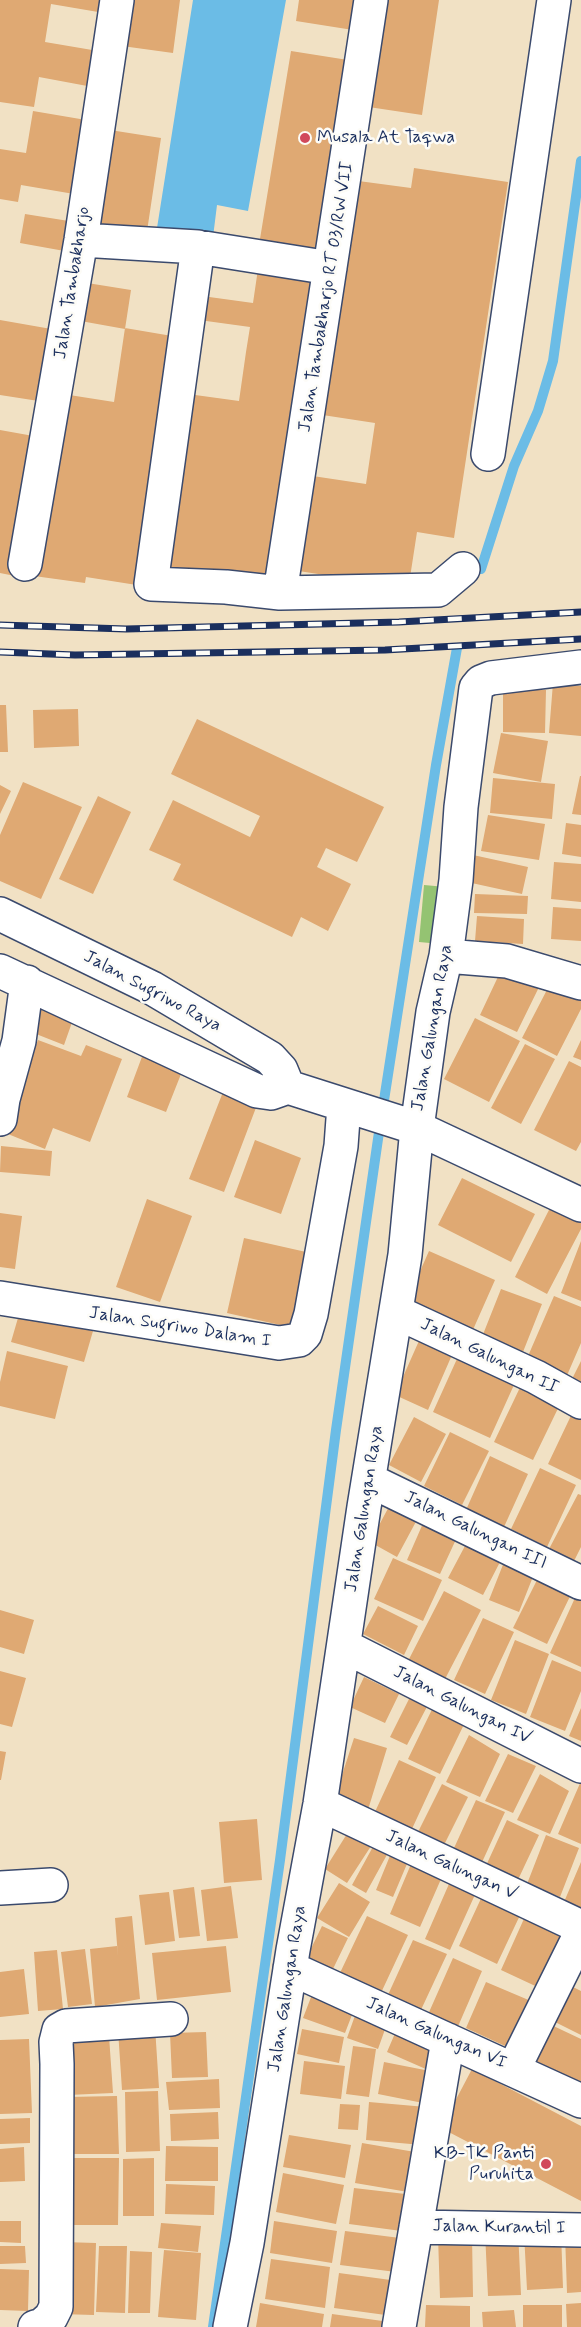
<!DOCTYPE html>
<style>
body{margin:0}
canvas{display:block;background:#f1e1c4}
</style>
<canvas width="581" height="2327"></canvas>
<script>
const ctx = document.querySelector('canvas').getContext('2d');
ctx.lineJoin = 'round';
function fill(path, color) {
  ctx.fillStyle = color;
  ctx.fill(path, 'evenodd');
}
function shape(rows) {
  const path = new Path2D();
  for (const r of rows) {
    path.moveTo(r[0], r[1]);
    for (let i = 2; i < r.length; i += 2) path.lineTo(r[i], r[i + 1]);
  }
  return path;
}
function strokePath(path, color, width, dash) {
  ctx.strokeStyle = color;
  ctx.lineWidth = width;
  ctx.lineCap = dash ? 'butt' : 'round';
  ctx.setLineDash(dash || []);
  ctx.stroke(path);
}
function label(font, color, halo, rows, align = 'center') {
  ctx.font = font + ' Mynerve,sans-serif';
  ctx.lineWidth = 5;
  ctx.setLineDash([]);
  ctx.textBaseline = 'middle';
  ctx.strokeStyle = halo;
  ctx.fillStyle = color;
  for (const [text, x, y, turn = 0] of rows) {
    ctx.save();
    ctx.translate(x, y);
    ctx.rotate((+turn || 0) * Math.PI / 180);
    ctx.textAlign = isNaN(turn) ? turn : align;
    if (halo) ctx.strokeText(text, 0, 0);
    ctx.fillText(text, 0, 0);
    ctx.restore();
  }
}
fill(shape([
 [424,885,446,887,441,944,419,942]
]), '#94c372');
fill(shape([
 [193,0,286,0,248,211,217,205,213,237,157,228]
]), '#6bbce6');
strokePath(shape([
 [481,569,514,466,538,411,553,361,581,161],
 [213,2327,280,1860,336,1430,378,1139,436,765,457,648]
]), '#6bbce6', 10);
fill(shape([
 [0,0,113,0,110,14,51,4,45,42,104,52,98,88,39,77,34,107,0,102],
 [128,0,180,0,173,53,122,46],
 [299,0,358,0,353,30,296,21],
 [379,0,439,0,422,115,362,106],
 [291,51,348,60,315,260,258,251],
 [33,111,92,121,80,195,21,185,18,202,0,199,0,149,26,153],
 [110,130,161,138,146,238,95,231],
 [414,168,508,182,454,538,417,532,409,584,352,575,351,579,292,570,306,475,366,484,375,423,316,414,351,180,411,188],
 [25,214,75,222,70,252,20,243],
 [259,262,314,269,269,579,162,574,188,394,239,401,246,352,250,327,199,320,202,296,253,303],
 [81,282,131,290,125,329,75,320],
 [0,320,57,330,45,402,0,395],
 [125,328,172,336,143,586,86,577,85,583,34,576,63,394,114,402],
 [0,430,39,437,15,576,0,573],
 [553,683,581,686,581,736,549,733],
 [503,689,546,690,545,733,503,732],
 [0,705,6,705,8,752,0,752],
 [78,709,79,746,34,748,33,710],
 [197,719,384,807,357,862,326,848,317,867,351,884,328,931,301,917,292,937,173,880,181,864,149,850,173,800,250,837,260,816,171,774],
 [501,733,548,741,541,782,493,773],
 [580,776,581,776,581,815,572,814],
 [493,778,555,784,552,819,490,813],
 [23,782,82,807,41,899,0,881,0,835],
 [0,785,11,791,0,814],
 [98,796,131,812,93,894,59,879],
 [488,815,545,824,539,860,481,851],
 [566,823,581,825,581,857,562,854],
 [473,855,528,867,522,894,467,882],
 [554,862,581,864,581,902,551,899],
 [475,894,528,896,527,914,474,913],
 [553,907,581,909,581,941,551,939],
 [477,916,524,919,523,944,475,941],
 [504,964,542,981,517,1032,480,1015],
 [550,984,581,999,581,1009,557,1056,522,1038],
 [43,999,76,1011,64,1045,31,1032],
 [475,1018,520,1041,489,1102,444,1079],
 [38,1040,81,1056,86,1045,122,1059,90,1142,53,1128,45,1149,3,1132],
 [581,1040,581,1060,573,1057],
 [525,1044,555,1059,521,1124,491,1108],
 [143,1054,183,1069,166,1112,127,1097],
 [569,1061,581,1067,581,1142,576,1151,534,1130],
 [223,1092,257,1105,224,1192,189,1179],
 [255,1140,301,1158,281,1214,234,1197],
 [1,1146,52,1151,50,1176,0,1172],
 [462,1178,535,1214,511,1262,438,1225],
 [147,1199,192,1216,160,1302,116,1287],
 [550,1208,581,1223,581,1229,547,1294,515,1277],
 [0,1213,22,1216,15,1269,0,1267],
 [244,1238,315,1254,298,1329,227,1313],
 [581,1241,581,1301,561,1293],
 [429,1251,495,1280,472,1332,406,1303],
 [501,1289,542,1304,519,1362,478,1347],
 [554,1296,581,1307,581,1343,565,1380,525,1363],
 [20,1311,93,1331,84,1362,11,1342],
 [422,1334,455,1348,428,1410,395,1395],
 [461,1350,518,1376,490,1438,433,1412],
 [7,1351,68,1366,55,1419,0,1406,0,1382],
 [581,1361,581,1393,568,1387],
 [525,1377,564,1396,533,1460,494,1442],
 [577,1403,581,1404,581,1480,548,1464],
 [414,1417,446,1434,421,1482,389,1465],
 [450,1432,489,1451,462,1505,424,1486],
 [490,1456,528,1474,504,1527,466,1510],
 [540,1468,576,1485,547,1547,511,1529],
 [578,1494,581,1495,581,1547,574,1561,549,1549],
 [392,1501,419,1516,397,1557,370,1542],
 [424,1521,458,1535,440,1574,407,1560],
 [466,1544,500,1562,483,1595,448,1578],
 [508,1552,538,1564,519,1612,489,1600],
 [393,1558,442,1580,423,1621,374,1599],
 [543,1568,576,1584,547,1644,513,1628],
 [579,1589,581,1590,581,1667,550,1653],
 [444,1591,481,1610,445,1679,408,1661],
 [378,1606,418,1626,404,1655,363,1634],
 [0,1610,34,1620,24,1654,0,1647],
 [483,1618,514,1632,485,1694,454,1680],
 [515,1640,549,1654,526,1714,491,1700],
 [552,1660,581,1672,581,1691,565,1731,530,1717],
 [0,1671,26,1678,12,1727,0,1724],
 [364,1677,399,1694,385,1723,350,1707],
 [412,1693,430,1701,407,1745,390,1737],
 [438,1697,470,1712,440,1774,408,1759],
 [581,1708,581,1741,569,1736],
 [469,1735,500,1754,480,1797,446,1782],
 [354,1738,387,1748,367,1813,333,1803],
 [0,1751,6,1752,1,1780,0,1780],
 [508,1754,536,1766,513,1813,485,1801],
 [399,1760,436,1777,411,1831,374,1814],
 [540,1774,569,1791,550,1834,517,1820],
 [581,1781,581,1844,558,1834],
 [442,1784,468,1797,442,1849,416,1836],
 [476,1800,505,1812,478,1871,449,1859],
 [257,1819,262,1880,224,1883,219,1822],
 [507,1820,539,1835,516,1884,484,1870],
 [350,1829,373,1843,347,1883,325,1869],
 [546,1835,579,1848,560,1897,527,1884],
 [375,1843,389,1851,366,1893,352,1885],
 [394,1846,412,1852,393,1897,376,1890],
 [414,1857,445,1870,420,1927,390,1914],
 [581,1862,581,1909,564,1902],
 [452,1877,478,1888,450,1950,425,1939],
 [339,1883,370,1902,349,1937,317,1918],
 [231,1886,238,1938,207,1941,201,1890],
 [194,1887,200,1936,179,1938,173,1890],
 [169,1892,175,1941,145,1945,139,1895],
 [484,1892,522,1911,497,1964,459,1946],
 [527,1912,573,1933,546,1991,501,1970],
 [132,1916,140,1999,95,2007,90,1949,117,1946,118,1957,115,1918],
 [367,1916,408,1935,380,1995,339,1975],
 [322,1926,348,1938,332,1971,306,1959],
 [413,1940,447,1954,420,2012,387,1997],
 [226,1946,231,1992,157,2000,152,1953],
 [85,1949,92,2004,68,2007,61,1952],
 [57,1950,63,2009,38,2011,34,1952],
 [453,1958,482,1971,456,2031,426,2019],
 [24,1969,29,2014,0,2017,0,1972],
 [486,1982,538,2004,516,2051,466,2028],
 [569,1985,581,1991,581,2035,551,2020],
 [313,1992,355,2007,345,2033,303,2018],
 [357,2010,388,2021,378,2049,347,2038],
 [545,2022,581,2039,581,2089,526,2064],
 [155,2027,159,2088,122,2090,118,2030],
 [302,2029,344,2037,339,2063,297,2054],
 [396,2031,437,2048,428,2070,387,2052],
 [206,2032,208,2077,172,2078,170,2033],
 [109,2036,113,2093,68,2095,64,2039],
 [29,2039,32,2113,0,2114,0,2040],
 [353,2046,376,2049,369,2097,346,2094],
 [304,2061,345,2066,341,2099,300,2094],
 [384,2062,435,2072,428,2104,378,2094],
 [472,2069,581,2126,581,2201,441,2128],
 [219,2079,220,2108,169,2110,166,2082],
 [158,2091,160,2151,126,2152,125,2092],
 [117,2096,119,2154,68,2154,67,2097],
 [369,2102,426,2107,422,2145,366,2140],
 [340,2104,360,2105,358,2130,338,2129],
 [218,2112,219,2139,171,2141,170,2114],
 [30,2118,30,2143,0,2144,0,2119],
 [289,2135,351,2145,345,2178,283,2167],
 [362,2143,421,2153,414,2193,355,2183],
 [166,2146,218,2147,218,2181,165,2181],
 [24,2147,25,2181,0,2182,0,2149],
 [69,2158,119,2158,118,2225,69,2225],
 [154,2158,154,2216,123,2216,123,2159],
 [283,2173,344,2185,336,2224,276,2212],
 [166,2184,215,2186,214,2215,165,2214],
 [354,2188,414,2195,409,2232,349,2224],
 [0,2221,21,2221,21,2243,0,2242],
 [274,2221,337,2231,332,2263,270,2253],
 [161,2223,201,2226,198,2252,158,2248],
 [518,2230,521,2295,488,2296,485,2232],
 [345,2231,400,2238,396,2272,340,2265],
 [561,2232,563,2288,527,2290,524,2233],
 [581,2233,581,2292,567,2293,565,2234],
 [472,2235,473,2297,440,2298,438,2236],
 [63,2242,96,2243,94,2315,59,2314],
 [0,2246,25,2246,26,2263,0,2264],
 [99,2246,127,2246,125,2313,96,2312],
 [164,2250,201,2253,196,2320,158,2317],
 [130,2251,152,2252,150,2313,128,2313],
 [271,2259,330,2267,325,2308,265,2299],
 [0,2269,29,2270,28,2311,0,2310],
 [339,2273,398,2281,393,2316,334,2308],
 [260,2303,324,2314,322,2327,256,2327],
 [581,2303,581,2327,567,2327,566,2304],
 [426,2305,470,2306,470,2327,425,2327],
 [523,2305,562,2305,562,2327,523,2327],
 [514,2310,516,2327,483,2327,482,2312],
 [332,2314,397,2323,396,2327,330,2327]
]), '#dfa973');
const minor = shape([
 [81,240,198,247,151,584,226,587,280,593,438,590,463,569],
 [198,247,330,268],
 [488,454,554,0],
 [25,564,81,240,117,0],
 [280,593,371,0],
 [0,914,152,988,270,1058,281,1070,288,1087],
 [446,956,507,961,581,983],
 [0,971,257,1091,271,1093,288,1087,417,1128,581,1205],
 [0,1119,3,1099,19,1041,27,982],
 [0,1298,279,1343,299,1340,305,1334,311,1314,341,1146,344,1105],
 [396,1312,536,1377,581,1402],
 [369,1480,581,1583],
 [344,1646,581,1766],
 [320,1804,581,1927],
 [0,1888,51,1885],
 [290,1968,581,2101],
 [513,2070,581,1933],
 [416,2227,581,2230],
 [35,2327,42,2325,51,2317,56,2307,57,2064,56,2042,59,2030,66,2026,171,2019],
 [230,2327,247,2243,293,1950,320,1804,364,1507,405,1255,417,1128,433,1012,446,956,456,880,461,807,476,688,481,682,491,678,581,667],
 [399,2327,448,2040]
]);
strokePath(minor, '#3b4a6d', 36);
strokePath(minor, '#fff', 33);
const rail = shape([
 [0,625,126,629,399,622,581,612],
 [0,652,75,655,385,650,581,639]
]);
strokePath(rail, '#1b2f5e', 7);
strokePath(rail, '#fdfcf7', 4.5, [14]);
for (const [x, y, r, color] of [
 [305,138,6,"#d1495b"],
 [546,2164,6,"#d1495b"]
]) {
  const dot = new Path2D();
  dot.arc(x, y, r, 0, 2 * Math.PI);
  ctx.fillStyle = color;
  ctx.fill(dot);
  strokePath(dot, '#fdfcf7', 2);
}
label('18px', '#1b2f5e', '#fdfcf7', [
 ["Musala At Taqwa",317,138],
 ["KB-TK Panti",534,2154,"right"],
 ["Puruhita",534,2175,"right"]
], 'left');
label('18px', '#1b2f5e', '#fdfcf7', [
 ["Jalan Tambakharjo",73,283,-81],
 ["Jalan Tambakharjo RT 03/RW VII",327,297,-81],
 ["Jalan Sugriwo Raya",152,992,28],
 ["Jalan Galungan Raya",433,1028,-80],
 ["Jalan Sugriwo Dalam I",180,1328,9],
 ["Jalan Galungan II",489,1357,26],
 ["Jalan Galungan Raya",365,1509,-81],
 ["Jalan Galungan III",475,1531,26],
 ["Jalan Galungan IV",462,1706,27],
 ["Jalan Galungan V",451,1866,25],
 ["Jalan Galungan Raya",288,1989,-81],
 ["Jalan Galungan VI",436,2034,24],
 ["Jalan Kurantil I",499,2228,1]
]);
</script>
